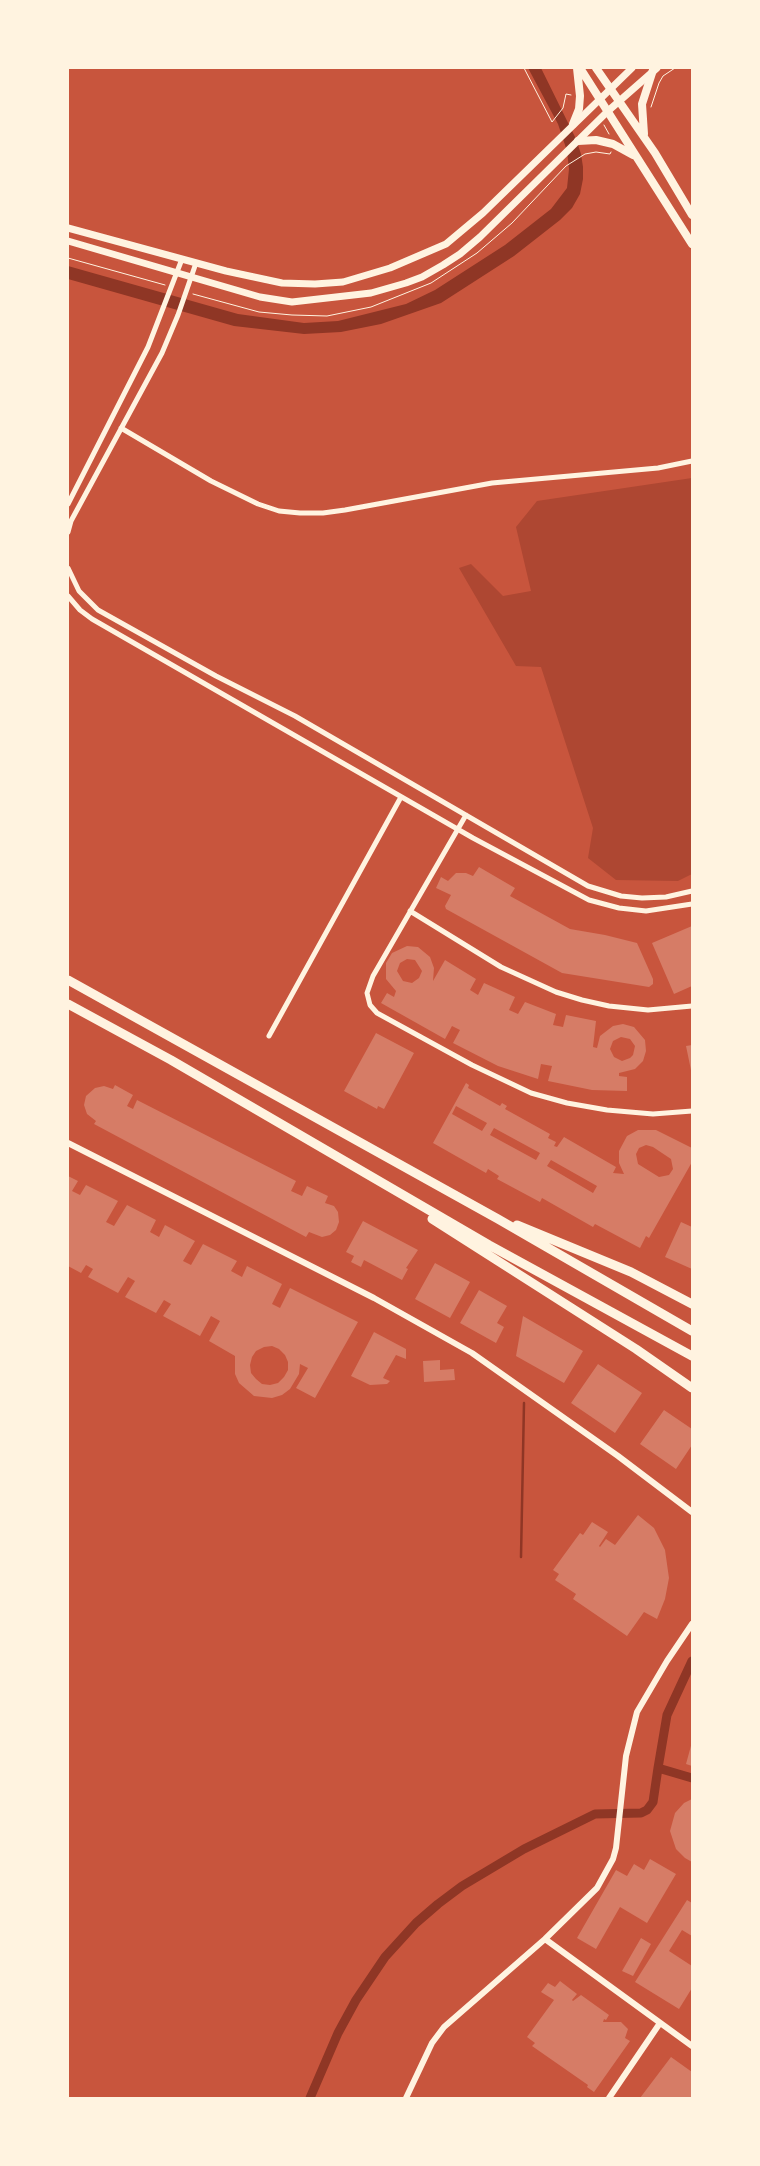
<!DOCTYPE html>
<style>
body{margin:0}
#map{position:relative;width:760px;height:2166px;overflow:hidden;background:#c8553d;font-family:Overpass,sans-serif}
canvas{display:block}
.frame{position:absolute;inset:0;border:69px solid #fff3e0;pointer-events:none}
</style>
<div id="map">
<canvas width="760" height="2166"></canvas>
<div class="frame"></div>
</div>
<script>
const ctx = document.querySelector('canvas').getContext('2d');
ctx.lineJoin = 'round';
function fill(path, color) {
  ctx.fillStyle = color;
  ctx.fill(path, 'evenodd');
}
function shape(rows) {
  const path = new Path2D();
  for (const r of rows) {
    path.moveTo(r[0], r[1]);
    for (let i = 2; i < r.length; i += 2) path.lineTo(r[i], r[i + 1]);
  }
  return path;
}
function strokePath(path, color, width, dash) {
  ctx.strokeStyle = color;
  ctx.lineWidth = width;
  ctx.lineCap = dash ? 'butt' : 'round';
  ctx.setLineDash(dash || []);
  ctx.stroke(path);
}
fill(shape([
 [692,478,692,874,678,881,616,880,588,858,593,828,541,667,516,666,459,568,471,564,503,596,531,591,516,527,537,501]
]), '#ae4732');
fill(shape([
 [528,68,541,68,576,139,581,154,583,167,583,179,580,194,572,208,560,220,514,256,441,303,381,324,341,332,304,334,234,326,68,279,68,266,238,314,304,323,338,321,406,304,435,290,505,245,551,209,567,188,569,169,567,151,558,124]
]), '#8f3625');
strokePath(shape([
 [521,1557,524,1403]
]), '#8f3625', 2.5);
strokePath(shape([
 [658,1768,667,1715,692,1661],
 [310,2098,338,2033,356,2000,385,1957,416,1923,438,1904,462,1886,524,1849,595,1814,641,1813,647,1810,653,1802,658,1768,692,1778]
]), '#8f3625', 9);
fill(shape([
 [479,867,515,888,510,896,570,929,605,935,637,943,653,979,653,984,649,987,562,973,446,909,445,906,451,895,436,888,441,877,448,881,456,873,466,873,473,876],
 [692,926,692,986,674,994,652,943],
 [407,946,418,947,430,957,434,968,433,981,445,960,476,979,470,990,478,995,484,983,515,997,509,1010,518,1014,525,1002,556,1014,553,1025,563,1027,566,1015,596,1021,593,1047,597,1048,600,1036,613,1026,623,1024,634,1027,645,1040,646,1051,643,1061,635,1069,619,1073,619,1076,627,1077,627,1091,592,1090,548,1081,552,1066,541,1064,538,1079,498,1066,453,1043,460,1030,452,1026,445,1039,381,1003,387,993,394,997,396,991,386,979,386,963,392,953],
 [407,959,415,960,422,971,419,978,412,983,403,981,397,971,400,963],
 [621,1037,630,1039,635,1046,633,1055,630,1058,622,1061,614,1057,610,1049,613,1041],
 [376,1033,414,1053,384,1109,378,1106,377,1109,344,1091],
 [692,1045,692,1075,686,1046],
 [466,1083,469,1085,468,1088,500,1106,502,1103,507,1106,505,1109,550,1134,548,1138,556,1142,554,1146,557,1147,564,1137,616,1167,613,1173,624,1174,619,1163,619,1151,627,1136,638,1130,656,1130,692,1148,692,1162,649,1238,646,1236,640,1248,595,1224,593,1227,542,1198,540,1202,497,1179,499,1176,488,1169,486,1173,433,1143],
 [456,1106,487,1123,482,1131,452,1114],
 [494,1128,540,1153,536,1160,490,1135],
 [646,1145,653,1147,671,1159,673,1169,669,1175,659,1177,638,1164,636,1154,639,1148],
 [551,1160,597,1186,593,1193,547,1166],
 [115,1085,133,1095,127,1106,133,1109,137,1100,296,1181,291,1191,302,1196,307,1186,328,1196,325,1203,334,1206,338,1212,339,1222,336,1230,330,1235,322,1237,309,1232,306,1237,94,1124,96,1121,87,1114,84,1105,86,1096,95,1088,104,1086,113,1089],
 [68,1176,78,1181,72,1191,80,1195,86,1185,118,1201,106,1222,114,1226,127,1205,156,1220,150,1232,159,1237,165,1225,195,1241,183,1261,191,1265,203,1244,237,1261,231,1271,242,1277,247,1266,282,1284,272,1304,280,1308,290,1288,358,1322,315,1398,296,1388,308,1368,300,1364,299,1374,290,1389,282,1395,272,1398,254,1396,239,1383,235,1374,235,1356,209,1341,220,1321,211,1316,200,1336,163,1316,171,1304,164,1300,156,1313,125,1297,135,1281,128,1277,118,1293,88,1277,93,1269,86,1265,81,1273,68,1266],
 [272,1346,279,1349,285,1355,288,1362,288,1370,284,1377,278,1383,270,1385,262,1384,256,1379,251,1373,250,1365,252,1357,256,1351,264,1347],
 [363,1221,418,1250,406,1268,408,1269,402,1280,364,1260,361,1267,351,1262,354,1256,346,1252],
 [681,1222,692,1227,692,1269,665,1257],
 [435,1263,470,1282,450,1318,415,1299],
 [479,1290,507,1306,497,1323,504,1327,496,1343,460,1323],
 [523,1316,583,1351,564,1383,516,1356],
 [374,1332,406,1349,406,1359,396,1355,383,1378,390,1381,387,1384,370,1385,351,1376],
 [440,1360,440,1370,454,1369,455,1380,424,1382,423,1361],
 [598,1364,642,1393,615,1433,571,1403],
 [664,1410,692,1429,692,1445,676,1469,640,1444],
 [638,1515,654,1528,665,1550,669,1578,665,1599,657,1619,644,1612,627,1636,573,1599,576,1594,555,1580,559,1574,553,1570,580,1533,583,1535,592,1522,608,1532,599,1546,600,1547,606,1539,615,1545],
 [692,1742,692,1766,686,1764],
 [692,1799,692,1862,685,1858,676,1849,670,1831,675,1813,684,1803],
 [650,1859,676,1874,647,1923,620,1907,596,1949,577,1938,616,1870,627,1876,634,1864,644,1870],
 [687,1900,692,1903,692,1936,682,1930,669,1951,692,1966,692,1988,679,2009,635,1982],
 [641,1938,651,1944,633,1976,622,1971],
 [560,1981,577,1994,572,2000,573,2001,581,1995,609,2015,606,2020,604,2019,603,2022,621,2022,628,2029,625,2038,630,2041,594,2092,587,2087,588,2085,532,2046,535,2043,527,2037,554,2000,541,1992,548,1983,555,1987],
 [671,2057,692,2072,692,2098,640,2098]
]), '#d67c66');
strokePath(shape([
 [524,68,552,122,563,108,566,94,571,95],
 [651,107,659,83,663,76,675,68],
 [604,125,609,134],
 [68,258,165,285],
 [193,294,259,312,292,315,327,316,371,307,431,283,477,253,512,223,566,166,585,154,596,152,610,154,611,152]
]), '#fff3e0', 1);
strokePath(shape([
 [121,428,211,481,258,504,279,511,300,513,323,513,345,510,492,483,658,468,692,461],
 [68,504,148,347,182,259],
 [68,532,71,521,162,353,178,315,196,263],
 [68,568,79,591,98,610,216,676,295,716,588,886,621,896,642,898,666,897,692,891],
 [68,596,80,610,92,619,473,838,589,900,619,908,646,911,692,904],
 [466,815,373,976,367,993,370,1005,377,1013,472,1065,531,1093,567,1103,607,1110,653,1114,692,1111],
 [410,911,501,967,556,992,582,1000,609,1006,648,1010,692,1006],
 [269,1036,401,797]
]), '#fff3e0', 5);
strokePath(shape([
 [68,1143,374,1298,472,1353,618,1456,692,1512],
 [545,1939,692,2046],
 [406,2098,432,2043,444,2027,545,1939,597,1888,613,1859,616,1848,626,1756,637,1712,667,1661,692,1624],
 [609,2098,660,2023]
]), '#fff3e0', 6);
strokePath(shape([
 [68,228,226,271,282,283,315,284,343,282,390,268,446,244,483,213,632,68],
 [68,241,260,297,292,302,371,293,406,283,422,277,443,265,460,254,480,237,608,111,657,68]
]), '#fff3e0', 7);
strokePath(shape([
 [580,68,692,244],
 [596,68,655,153,692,215],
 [573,124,579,109,580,96,577,68],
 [644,134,642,104,653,70],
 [578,141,596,140,613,144,633,155]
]), '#fff3e0', 8);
strokePath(shape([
 [68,980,498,1219,692,1331],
 [68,1004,171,1060,489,1245,692,1356],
 [432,1219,636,1349,692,1388],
 [517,1225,631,1272,692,1304]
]), '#fff3e0', 9);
</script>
